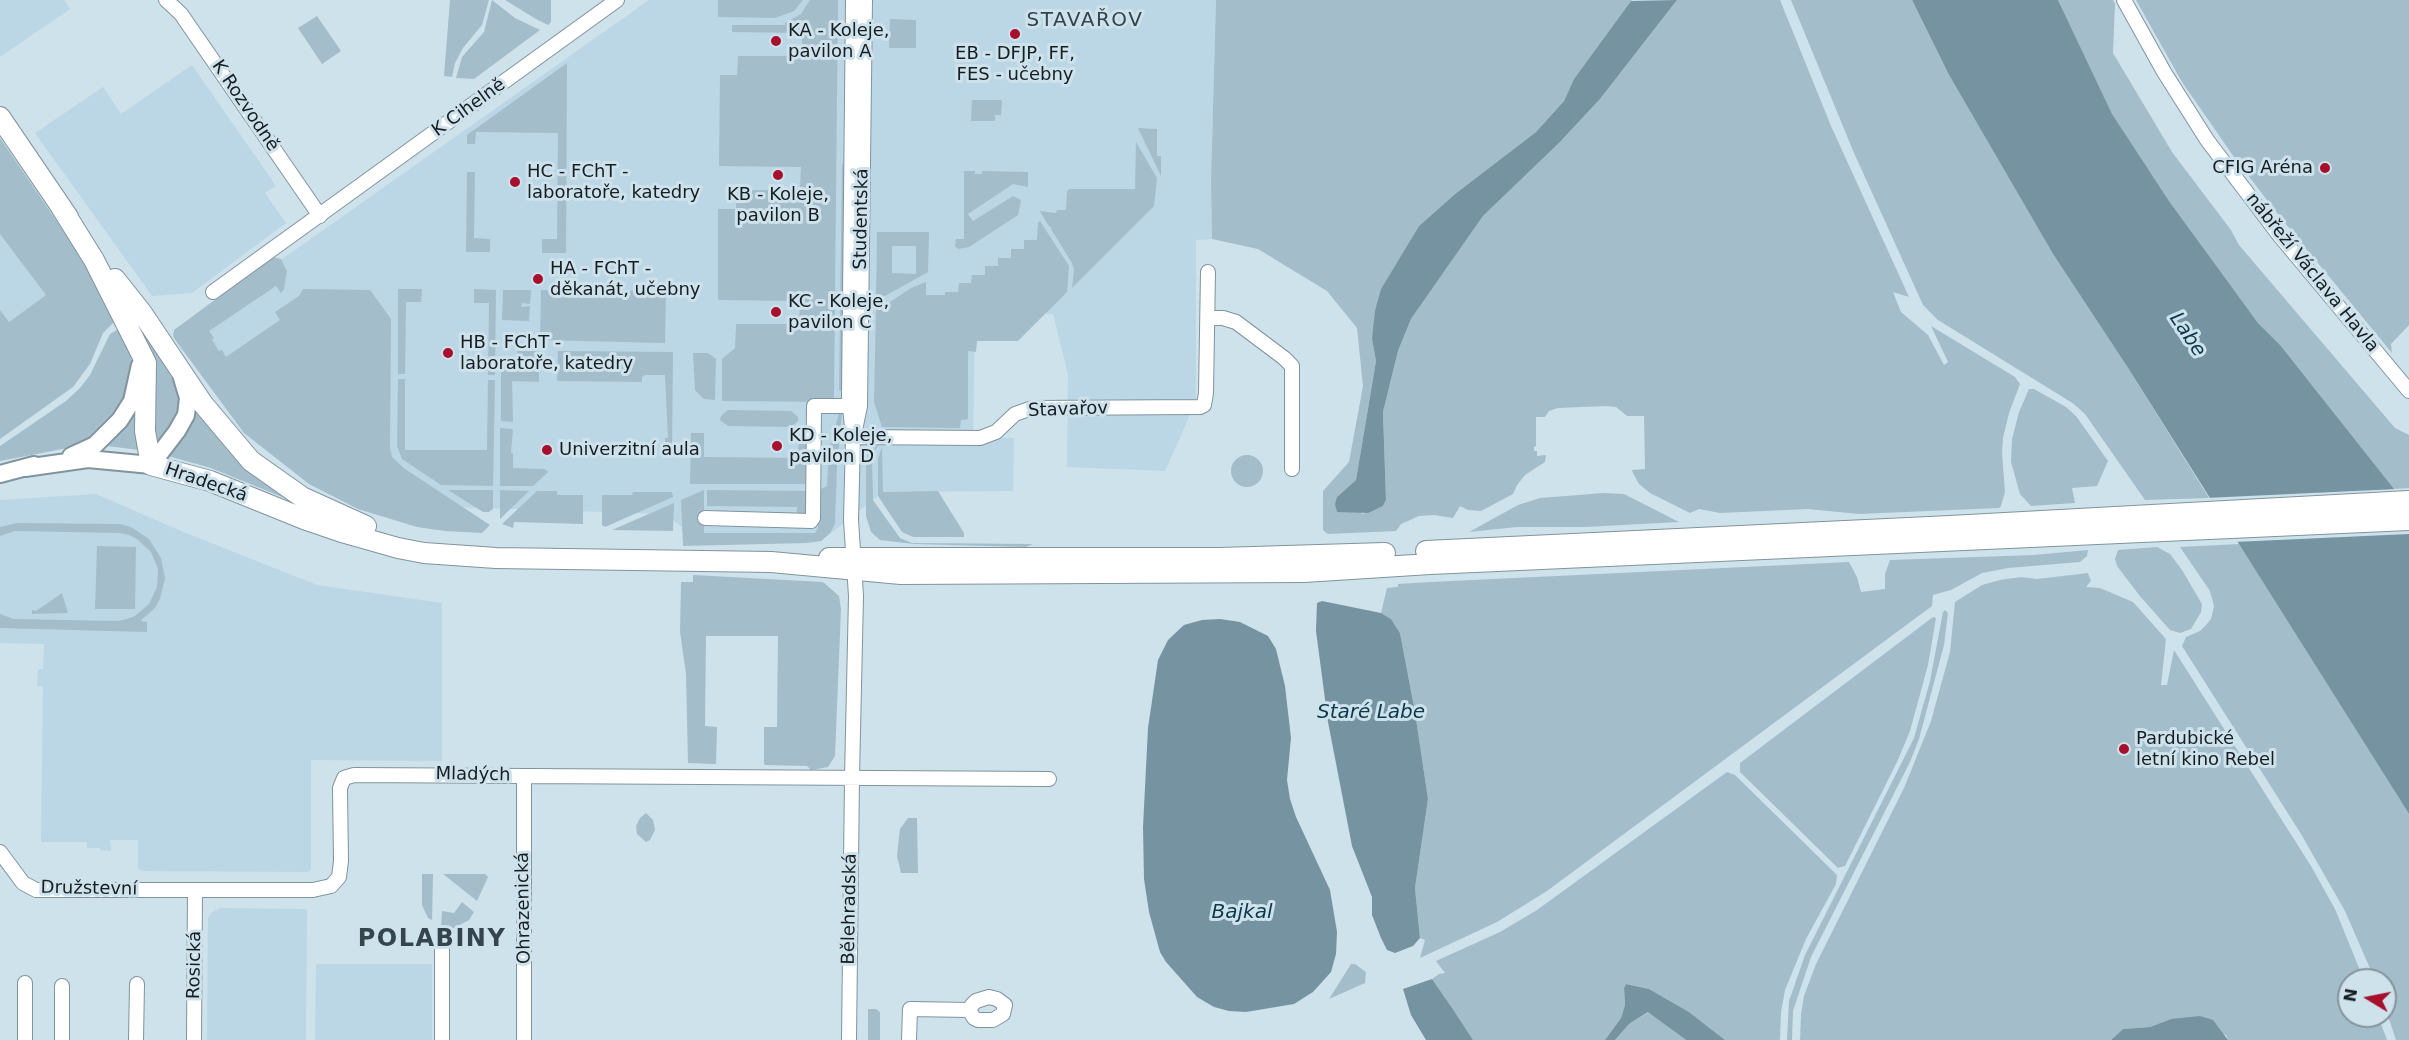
<!DOCTYPE html>
<meta charset="utf-8">
<style>
body{margin:0}
#map{position:relative;width:2409px;height:1040px;overflow:hidden;background:#cee2ec;font-family:"DejaVu Sans",sans-serif}
canvas{display:block}
.north{position:absolute;left:2337px;top:968px;width:60px;height:60px;box-sizing:border-box;background:#cee2ec;border:2px solid #85949b;border-radius:50%;rotate:280deg;font-size:16px;font-weight:700;line-height:24px;text-align:center;color:#171e22}
.north::after{content:'';display:block;margin:auto;width:21px;height:27px;background:#a70f2d;clip-path:polygon(50% 0,100% 100%,50% 72%,0 100%)}
</style>
<div id="map">
<canvas width="2409" height="1040"></canvas>
<div class="north">N</div>
</div>
<script>
const ctx = document.querySelector('canvas').getContext('2d');
ctx.lineJoin = 'round';
function fill(path, color) {
  ctx.fillStyle = color;
  ctx.fill(path, 'evenodd');
}
function shape(rows) {
  const path = new Path2D();
  for (const r of rows) {
    if (r.length === 3) {
      path.moveTo(r[0] + r[2], r[1]);
      path.arc(r[0], r[1], r[2], 0, 2 * Math.PI);
      continue;
    }
    path.moveTo(r[0], r[1]);
    for (let i = 2; i < r.length; i += 2) path.lineTo(r[i], r[i + 1]);
  }
  return path;
}
function strokePath(path, color, width, dash) {
  ctx.strokeStyle = color;
  ctx.lineWidth = width;
  ctx.lineCap = dash ? 'butt' : 'round';
  ctx.setLineDash(dash || []);
  ctx.stroke(path);
}
function label(font, color, halo, rows, align = 'center') {
  ctx.font = font + ' "DejaVu Sans",sans-serif';
  ctx.lineWidth = 6;
  ctx.setLineDash([]);
  ctx.textBaseline = 'middle';
  ctx.strokeStyle = halo;
  ctx.fillStyle = color;
  for (const [text, x, y, turn = 0] of rows) {
    ctx.save();
    ctx.translate(x, y);
    ctx.rotate((+turn || 0) * Math.PI / 180);
    ctx.textAlign = isNaN(turn) ? turn : align;
    if (halo) ctx.strokeText(text, 0, 0);
    ctx.fillText(text, 0, 0);
    ctx.restore();
  }
}
fill(shape([
 [0,0,64,0,70,9,0,57],
 [649,0,1216,0,1211,181,1212,239,1196,240,1196,401,1165,471,1067,467,1068,374,1053,314,975,315,973,438,1014,438,1013,491,883,492,821,541,700,541,665,514,422,506,186,327],
 [192,65,276,186,265,193,286,223,192,293,152,296,35,133,103,87,121,114],
 [0,232,46,295,9,322,0,310],
 [96,494,181,531,317,585,442,603,442,761,311,760,311,870,307,872,143,871,138,868,138,840,110,840,111,851,100,850,100,848,87,848,87,842,41,842,43,686,37,686,38,669,43,669,44,644,0,643,0,500],
 [220,908,305,909,307,911,306,1040,207,1040,208,918,212,912],
 [316,964,432,964,432,1040,315,1040]
]), '#bbd6e5');
fill(shape([
 [450,0,489,0,482,25,463,48,455,63,452,77,444,76],
 [492,0,515,18,540,30,474,79,456,78,462,57,484,32],
 [505,0,551,0,551,22,548,25,536,19],
 [718,0,803,0,794,11,775,18,718,17],
 [810,0,838,0,834,397,830,402,722,401,722,359,735,348,736,324,799,324,800,301,718,300,718,209,736,209,736,190,800,190,801,167,719,166,720,75,737,75,738,56,802,56,802,33,732,32,732,25,785,25,785,23,801,14],
 [1216,0,1632,0,1574,79,1564,101,1536,132,1455,194,1419,226,1381,290,1372,339,1376,361,1356,480,1337,497,1363,514,1383,506,1386,500,1383,412,1398,351,1411,319,1483,216,1559,143,1600,99,1677,0,1780,0,1831,126,1909,297,1893,292,1901,312,1928,335,1944,365,1948,362,1931,326,2015,377,2020,384,2009,413,2003,438,2002,453,2005,492,2001,506,1999,508,1859,514,1808,509,1720,513,1699,509,1690,513,1650,493,1639,484,1633,473,1632,470,1645,469,1644,416,1627,416,1616,407,1606,406,1558,408,1549,411,1545,417,1536,417,1536,446,1534,447,1534,451,1537,451,1537,456,1546,455,1545,462,1525,475,1517,485,1513,494,1481,511,1468,510,1460,506,1453,518,1434,515,1419,516,1401,524,1396,531,1328,534,1323,530,1323,491,1349,462,1363,386,1357,328,1327,291,1258,249,1212,239,1211,181],
 [1791,0,1912,0,1949,75,2053,254,2130,371,2209,498,2145,500,2085,414,2074,404,1938,320,1923,305,1854,153],
 [2058,0,2113,0,2115,4,2113,53,2172,152,2231,230,2239,245,2395,428,2409,435,2409,488,2393,489,2280,346,2258,323,2230,285,2169,201,2112,115],
 [2136,0,2409,0,2409,325,2391,344,2392,353,2280,217,2234,157,2182,82],
 [317,16,341,51,322,64,298,28],
 [890,19,916,20,916,48,889,48],
 [567,63,566,253,542,253,542,239,557,239,558,133,476,132,475,144,467,144,467,135],
 [972,100,1002,100,1001,115,995,115,995,121,971,121],
 [1138,128,1157,129,1157,156,1161,156,1161,176],
 [0,138,71,242,117,319,103,333,90,364,73,387,0,439,0,310,9,322,46,295,0,234],
 [1136,142,1157,178,1154,206,1072,288,1074,270,1072,263,1051,229,1052,228,1048,225,1040,211,1056,213,1057,210,1066,210,1067,191,1070,189,1135,189],
 [846,162,845,393,839,390,842,165],
 [964,171,975,171,975,174,982,174,982,171,1028,172,1028,187,1013,184,968,214,973,221,1013,196,1021,200,1018,215,969,247,958,249,955,246,956,239,964,239],
 [467,172,475,172,474,238,490,239,490,252,466,252],
 [1040,221,1069,266,1067,292,1018,341,977,341,976,352,968,351,968,419,961,420,960,428,882,427,874,402,876,306,887,304,911,288,926,282,926,295,945,295,945,292,958,292,959,283,971,283,972,275,985,275,985,266,998,266,998,258,1011,258,1011,249,1024,249,1024,240,1037,240,1038,223],
 [877,232,929,232,928,272,885,296,876,296],
 [892,246,916,246,916,274,892,273],
 [273,257,281,259,287,271,284,289,281,293,276,286,209,331,214,338,212,340,219,351,222,350,226,357,280,320,275,312,299,296,303,289,370,290,391,319,390,448,392,457,405,469,490,525,482,533,445,531,417,527,358,509,309,484,244,433,176,341,173,336,174,330],
 [398,289,422,289,421,302,406,302,405,374,398,374],
 [474,289,496,290,495,375,488,375,489,303,474,303],
 [503,290,531,290,530,304,522,303,521,307,530,306,529,321,502,320],
 [541,290,666,291,665,343,540,340],
 [140,318,168,362,180,392,178,417,168,433,155,445,152,355,135,321],
 [122,327,131,354,132,378,125,400,107,425,78,446,0,461,0,446,66,401,80,388,90,375,110,334],
 [517,351,539,351,539,382,512,381,513,422,501,421,501,356,518,360],
 [558,351,673,352,672,449,668,456,665,457,665,438,668,438,665,375,645,375,642,377,642,382,557,381],
 [693,353,708,353,716,359,715,400,704,399,695,390],
 [398,379,405,379,405,450,487,450,488,380,495,380,493,486,441,485,402,459,397,446],
 [2029,389,2034,389,2066,407,2076,416,2108,461,2097,486,2072,488,2075,503,2031,506,2020,494,2011,462,2012,439,2019,412],
 [137,407,139,450,107,446,108,444],
 [196,408,287,499,211,468,168,456,189,427],
 [728,410,791,411,798,417,798,421,791,427,728,426,720,420,721,416],
 [839,413,842,413,837,466,835,524,830,533,821,541,807,543,683,546,681,500,704,490,704,533,815,533,818,528,819,490,827,486,829,449],
 [807,420,810,484,690,484,691,433,704,433,704,457,798,458,799,434,805,433],
 [500,428,513,429,511,453,513,453,513,468,545,469,548,472,533,486,500,486],
 [878,445,872,457,873,500,900,538,912,543,1033,544,1026,547,914,544,880,540,871,532,866,516,866,458,869,452],
 [882,447,883,492,938,491,964,533,964,537,913,537,902,532,878,496,878,459],
 [1247,471,16],
 [448,490,493,490,493,509,489,512,483,512],
 [500,490,529,491,500,519],
 [707,490,810,491,809,517,797,517,797,507,707,506],
 [537,491,557,491,557,495,583,495,583,524,514,522,513,528,502,524],
 [633,492,672,492,673,497,605,527,602,525,602,495,632,495],
 [1604,493,1624,494,1679,522,1585,527,1517,527,1469,532,1518,505,1540,498],
 [674,503,673,531,612,530],
 [17,523,120,524,131,527,149,539,161,558,165,578,160,599,155,608,140,621,147,622,147,632,0,628,0,614,14,619,118,621,127,619,135,616,149,604,157,587,158,569,151,552,137,539,129,535,120,533,15,531,0,536,0,527],
 [2239,544,2409,814,2409,1040,2396,1040,2385,1007,2385,980,2375,980,2345,911,2301,834,2182,646,2186,637,2200,631,2206,625,2211,619,2214,606,2210,591,2180,547],
 [97,546,136,547,135,609,95,609],
 [2157,547,2170,554,2182,570,2202,604,2201,612,2191,629,2180,633,2170,630,2139,595,2117,566,2115,559,2118,550],
 [2088,550,2087,556,2080,562,2008,568,1982,573,1951,590,1933,595,1932,606,1547,891,1497,922,1420,958,1425,940,1420,938,1415,888,1428,799,1415,712,1400,633,1391,619,1381,613,1387,588,1398,587,1398,584,1431,582,1849,562,1857,577,1861,592,1885,589,1885,574,1890,560,2034,555],
 [2088,573,2091,581,2086,587,2100,588,2133,602,2166,639,2161,685,2167,685,2174,650,2311,866,2335,909,2364,980,2349,980,2349,1016,2378,1016,2387,1040,2228,1040,2226,1035,2171,1019,2150,1027,2123,1029,2111,1040,1800,1040,1801,1014,1804,996,1816,964,1904,788,1931,721,1950,652,1955,602,1982,585,2000,580,2021,577,2037,579],
 [693,575,823,582,839,596,841,609,835,756,828,767,811,770,807,766,765,765,764,763,764,727,777,727,778,636,706,636,705,726,717,727,716,764,688,763,686,674,680,632,681,582,693,582],
 [62,593,68,613,32,614,32,610,36,611],
 [1945,610,1948,613,1944,645,1919,739,1910,762,1811,957,1793,1011,1792,1040,1787,1040,1789,1001,1805,955,1914,738,1930,681,1943,612],
 [1933,617,1936,618,1928,665,1910,731,1897,762,1845,866,1838,868,1740,772,1740,763],
 [1727,772,1735,775,1837,875,1836,884,1806,939,1785,990,1781,1012,1780,1040,1725,1040,1689,1012,1649,989,1626,984,1624,988,1625,1005,1621,1018,1605,1040,1473,1040,1432,979,1439,974,1445,973,1436,961,1500,932,1537,910],
 [646,813,653,820,655,830,650,840,646,842,637,834,636,826,640,818],
 [908,818,917,818,918,873,901,873,897,856,900,829],
 [422,874,433,874,432,920,428,918,422,905],
 [443,874,485,874,488,877,477,901],
 [462,902,474,912,469,920,452,929,441,928,442,911,454,913],
 [1351,964,1355,964,1366,972,1365,983,1329,999],
 [868,1009,876,1009,880,1012,880,1040,868,1040],
 [1649,1012,1686,1040,1615,1040,1629,1024]
]), '#a4bdca');
fill(shape([
 [1677,0,1600,99,1559,143,1483,216,1411,319,1398,351,1383,412,1386,500,1383,506,1368,513,1337,512,1335,504,1337,497,1356,480,1376,361,1372,339,1375,311,1381,289,1419,226,1455,194,1536,132,1564,101,1574,79,1631,1],
 [1912,0,2058,0,2112,114,2169,201,2258,323,2280,345,2409,508,2409,814,2130,371,2053,254,1949,75],
 [1322,601,1381,613,1391,619,1400,633,1415,712,1428,799,1415,888,1420,938,1413,946,1395,953,1387,950,1381,938,1372,915,1372,897,1352,846,1328,722,1316,631,1317,603],
 [1220,619,1240,622,1268,636,1276,649,1285,686,1291,738,1287,780,1290,799,1296,817,1330,890,1337,932,1336,954,1331,972,1313,992,1294,1004,1246,1012,1229,1011,1214,1007,1197,997,1166,962,1160,952,1149,912,1144,879,1143,827,1148,728,1158,660,1168,640,1184,625,1202,620],
 [1432,979,1454,1011,1473,1040,1426,1040,1411,1015,1403,989],
 [1626,984,1649,989,1689,1012,1725,1040,1686,1040,1648,1012,1629,1024,1615,1040,1605,1040,1621,1018,1625,1005,1624,988],
 [2200,1016,2213,1020,2228,1040,2111,1040,2123,1029,2150,1027,2171,1019]
]), '#7693a2');
fill(shape([
 [2397,489,2409,504,2409,534,2234,542,2206,498]
]), '#cee2ec');
const minor = shape([
 [166,0,181,14,320,216],
 [2124,0,2164,72,2207,140,2279,235,2409,391],
 [213,292,617,0],
 [1208,318,1223,318,1236,322,1284,358,1292,366,1292,469],
 [855,430,860,406,865,0],
 [853,437,980,438,996,432,1015,414,1032,408,1200,407,1204,405,1206,393,1208,272],
 [705,518,811,521,813,518,814,406,858,406],
 [524,776,524,1040],
 [0,852,23,883,36,890,313,890,331,886,339,877,341,861,340,788,344,778,354,775,1049,779],
 [989,997,997,999,1005,1005,1003,1014,993,1020,978,1020,974,1018,969,1010,972,1005,976,1001,989,997],
 [25,1040,25,983],
 [62,1040,62,986],
 [136,1040,137,984],
 [194,1040,195,890],
 [442,1040,442,950],
 [849,1040,852,777,856,596,851,520,853,437,849,397,853,0],
 [909,1040,910,1009,969,1010]
]);
const tertiary = shape([
 [71,456,95,445,120,420,132,401,140,365],
 [25,468,88,459,151,465,177,431,186,415,188,398,182,378],
 [0,474,34,465]
]);
const secondary = shape([
 [0,117,68,217],
 [61,207,94,260,146,363,145,431,151,465,210,481,304,519,345,533,398,548,424,553,496,558,771,562,901,574,1304,572,1430,564,2409,520],
 [115,279,142,313,203,404,251,461,302,497,366,526],
 [1426,551,1950,526,2409,501],
 [829,558,1220,558,1385,553]
]);
strokePath(minor, '#81949d', 16);
strokePath(tertiary, '#81949d', 20);
strokePath(secondary, '#81949d', 22);
strokePath(minor, '#fff', 14);
strokePath(tertiary, '#fff', 16);
strokePath(secondary, '#fff', 20);
for (const [x, y, r, color] of [
 [1015,34,6,"#a70f2d"],
 [776,41,6,"#a70f2d"],
 [2325,168,6,"#a70f2d"],
 [778,175,6,"#a70f2d"],
 [515,182,6,"#a70f2d"],
 [538,279,6,"#a70f2d"],
 [776,312,6,"#a70f2d"],
 [448,353,6,"#a70f2d"],
 [777,446,6,"#a70f2d"],
 [547,450,6,"#a70f2d"],
 [2124,749,6,"#a70f2d"]
]) {
  const dot = new Path2D();
  dot.arc(x, y, r, 0, 2 * Math.PI);
  ctx.fillStyle = color;
  ctx.fill(dot);
  strokePath(dot, '#cee2ec', 2);
}
label('18px', '#171e22', '#cee2ec', [
 ["KA - Koleje,",788,31],
 ["pavilon A",788,52],
 ["EB - DFJP, FF,",1015,54,"center"],
 ["FES - učebny",1015,75,"center"],
 ["CFIG Aréna",2313,168,"right"],
 ["HC - FChT -",527,172],
 ["laboratoře, katedry",527,193],
 ["KB - Koleje,",778,195,"center"],
 ["pavilon B",778,216,"center"],
 ["HA - FChT -",550,269],
 ["děkanát, učebny",550,290],
 ["KC - Koleje,",788,302],
 ["pavilon C",788,323],
 ["HB - FChT -",460,343],
 ["laboratoře, katedry",460,364],
 ["KD - Koleje,",789,436],
 ["pavilon D",789,457],
 ["Univerzitní aula",559,450],
 ["Pardubické",2136,739],
 ["letní kino Rebel",2136,760]
], 'left');
label('18px', '#171e22', '#cee2ec', [
 ["K Rozvodně",245,106,56],
 ["K Cihelně",469,108,-36],
 ["Studentská",862,219,-89],
 ["nábřeží Václava Havla",2312,273,51],
 ["Stavařov",1068,410,-2],
 ["Hradecká",206,483,19],
 ["Mladých",473,775,1],
 ["Družstevní",89,889,1],
 ["Ohrazenická",524,908,-91],
 ["Bělehradská",850,909,-89],
 ["Rosická",195,965,-89]
]);
ctx.letterSpacing = '1.5px';
label('20px', '#34454d', '#cee2ec', [
 ["STAVAŘOV",1085,21]
]);
ctx.letterSpacing = '0px';
label('italic 20px', '#0d394b', '#cee2ec', [
 ["Labe",2187,335,56],
 ["Staré Labe",1371,713],
 ["Bajkal",1242,913]
]);
ctx.letterSpacing = '1.5px';
label('bold 24px', '#34454d', '#cee2ec', [
 ["POLABINY",432,940]
]);
ctx.letterSpacing = '0px';
</script>
